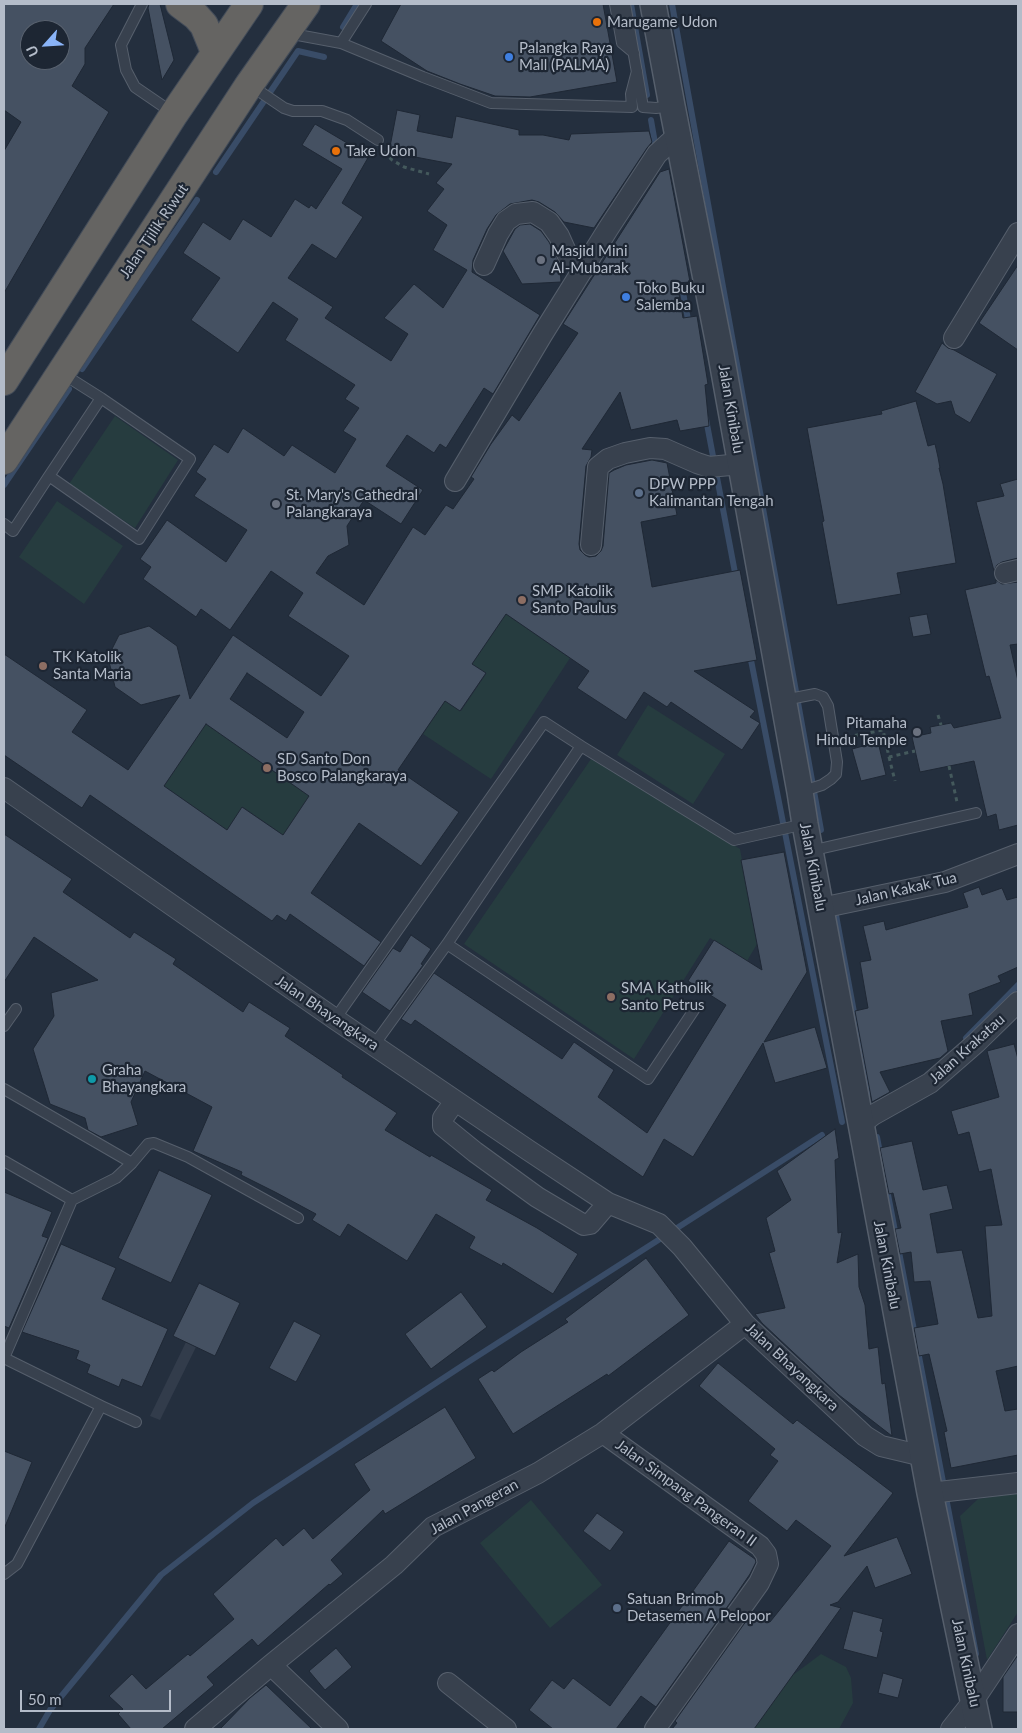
<!DOCTYPE html>
<style>
body{margin:0}
#map{position:relative;width:1022px;height:1733px;overflow:hidden;background:#242f3e;font-family:Lato,sans-serif}
canvas{display:block}
.frame{position:absolute;inset:0;border:5px solid #b4bcc9;pointer-events:none}
.north{position:absolute;left:20px;top:20px;width:50px;height:50px;box-sizing:border-box;background:#1d2633;border:1px solid #59626f;border-radius:50%;rotate:244deg;font-size:14px;font-weight:700;line-height:20px;text-align:center;color:#b4bcc9}
.north::after{content:'';display:block;margin:auto;width:18px;height:22px;background:#8ab4f8;clip-path:polygon(50% 0,100% 100%,50% 72%,0 100%)}
.scale{position:absolute;left:20px;top:1690px;width:151px;height:22px;box-sizing:border-box;border:2px solid #b4bcc9;border-top:0;padding-left:6px;font-size:15px;line-height:18px;white-space:nowrap;color:#b4bcc9;-webkit-text-stroke:4px #1d2633;paint-order:stroke}
</style>
<div id="map">
<canvas width="1022" height="1733"></canvas>
<div class="frame"></div>
<div class="north">U</div>
<div class="scale">50 m</div>
</div>
<script>
const ctx = document.querySelector('canvas').getContext('2d');
ctx.lineJoin = 'round';
function fill(path, color) {
  ctx.fillStyle = color;
  ctx.fill(path, 'evenodd');
}
function shape(rows) {
  const path = new Path2D();
  for (const r of rows) {
    path.moveTo(r[0], r[1]);
    for (let i = 2; i < r.length; i += 2) path.lineTo(r[i], r[i + 1]);
  }
  return path;
}
function strokePath(path, color, width, dash) {
  ctx.strokeStyle = color;
  ctx.lineWidth = width;
  ctx.lineCap = dash ? 'butt' : 'round';
  ctx.setLineDash(dash || []);
  ctx.stroke(path);
}
function label(font, color, halo, rows, align = 'center') {
  ctx.font = font + ' Lato,sans-serif';
  ctx.lineWidth = 4.5;
  ctx.setLineDash([]);
  ctx.textBaseline = 'middle';
  ctx.strokeStyle = halo;
  ctx.fillStyle = color;
  for (const [text, x, y, turn = 0] of rows) {
    ctx.save();
    ctx.translate(x, y);
    ctx.rotate((+turn || 0) * Math.PI / 180);
    ctx.textAlign = isNaN(turn) ? turn : align;
    if (halo) ctx.strokeText(text, 0, 0);
    ctx.fillText(text, 0, 0);
    ctx.restore();
  }
}
fill(shape([
 [186,1342,196,1347,160,1420,150,1416]
]), '#323c4b');
fill(shape([
 [115,416,178,460,135,528,69,484],
 [57,501,123,546,84,604,19,557],
 [506,614,570,658,491,779,423,734,445,701,461,711,486,674,472,664],
 [648,705,725,754,693,804,617,755],
 [206,724,309,796,283,835,243,807,227,830,164,786],
 [591,759,740,849,757,944,747,961,710,938,634,1059,464,944],
 [1018,1493,1018,1612,987,1660,960,1516,978,1499],
 [531,1500,602,1585,550,1628,480,1543],
 [821,1654,846,1667,851,1678,853,1703,839,1729,746,1729,775,1692,793,1675]
]), '#263c3f');
strokePath(shape([
 [631,4,647,95],
 [672,4,821,830],
 [343,27,357,4],
 [651,120,655,143],
 [216,172,298,51,324,57],
 [680,276,689,325],
 [82,369,197,200],
 [706,419,736,578],
 [4,485,69,389],
 [750,655,842,1122],
 [836,915,869,1093],
 [966,1038,1018,985],
 [877,1137,976,1654],
 [39,1729,50,1710,161,1575,253,1503,465,1364,822,1135]
]), '#394c67', 6);
const building = shape([
 [4,4,114,4,85,48,85,64,72,86,109,112,4,293,4,151,21,122,4,110,4,4],
 [30,30,60,30,60,60,30,60,30,30],
 [149,4,160,4,174,60,162,80,148,8,149,4],
 [401,4,603,4,617,82,530,97,495,96,460,84,427,71,381,41,401,4],
 [397,110,420,115,417,131,452,138,456,116,519,130,519,135,543,135,569,140,571,134,649,131,652,142,647,148,594,228,564,222,555,212,539,202,532,200,510,204,496,215,487,229,473,260,472,272,540,315,493,394,484,388,446,448,440,444,434,453,407,435,386,466,423,490,401,524,364,500,347,526,349,545,328,556,316,573,364,605,413,527,425,535,446,505,453,509,474,479,471,477,491,444,512,415,519,421,578,333,563,324,660,172,669,169,690,282,677,283,683,318,697,316,708,384,705,385,709,426,680,431,677,420,631,430,620,392,582,449,592,450,591,457,586,466,579,544,580,550,585,555,589,557,596,556,601,551,603,546,609,473,614,470,626,465,652,460,667,463,677,515,641,522,652,587,740,570,757,660,694,671,755,711,750,717,760,723,742,750,671,702,667,707,644,692,626,720,577,688,589,671,506,614,472,664,486,673,460,711,445,701,398,770,459,812,421,866,359,823,311,893,381,942,364,966,290,914,286,921,277,915,272,921,90,795,82,808,4,755,4,654,87,710,72,732,128,770,180,695,141,705,115,687,108,657,119,635,149,626,177,646,190,699,233,635,321,696,349,656,288,616,303,593,271,571,230,630,201,609,196,617,143,579,151,567,140,559,167,520,226,562,247,530,194,496,206,479,196,472,214,444,228,453,243,428,284,456,292,445,335,473,356,439,343,431,359,408,345,399,355,385,285,340,298,319,273,302,238,353,191,320,220,278,183,253,203,222,230,240,243,219,271,237,295,199,309,208,311,205,316,209,342,169,302,145,315,124,369,156,342,203,363,217,336,259,312,244,288,278,333,307,325,318,391,361,408,334,384,318,414,284,443,308,467,270,433,250,447,225,427,211,444,189,436,183,452,164,389,152,397,110],
 [247,673,304,712,287,738,230,699,247,673],
 [206,724,309,796,283,835,242,807,227,830,164,786,206,724],
 [530,224,541,231,549,242,560,264,561,282,522,284,503,251,515,229,520,225,530,224],
 [1018,265,1018,350,979,323,1018,265],
 [942,343,948,348,954,350,997,374,970,423,955,414,951,401,937,404,915,392,942,343],
 [916,401,928,446,935,444,938,457,940,468,939,468,943,484,956,563,897,573,901,594,837,605,822,522,824,521,807,428,882,414,881,411,916,401],
 [1018,479,1018,558,1002,562,997,565,994,571,976,502,1004,496,1000,484,1018,479],
 [996,580,1002,584,1018,582,1018,644,1010,645,1018,681,1018,825,999,830,996,814,987,817,974,761,920,772,912,737,931,733,930,727,951,723,954,728,1001,718,989,676,986,677,965,590,996,583,996,580],
 [927,614,931,634,913,637,909,617,927,614],
 [878,742,886,775,861,781,852,749,878,742],
 [4,834,72,879,63,892,130,938,134,932,176,959,173,964,243,1012,249,1002,290,1028,285,1036,343,1075,342,1077,397,1113,385,1130,430,1157,431,1155,492,1190,486,1200,537,1228,578,1254,553,1294,503,1263,502,1266,469,1248,475,1237,436,1214,407,1261,348,1224,340,1237,312,1220,316,1214,275,1192,241,1175,242,1172,193,1151,212,1107,145,1071,131,1102,138,1125,101,1137,88,1130,85,1118,50,1104,33,1049,54,1016,51,993,98,980,34,937,4,982,4,834],
 [784,852,807,972,764,1042,815,1027,827,1068,775,1083,763,1043,693,1157,664,1139,643,1177,415,1020,411,1025,401,1019,434,973,562,1059,574,1042,614,1070,598,1097,647,1133,726,1005,688,981,714,940,762,970,741,860,784,852],
 [979,887,982,895,1002,888,1007,900,1018,897,1018,967,998,976,1001,982,969,994,973,1015,941,1021,948,1051,940,1058,880,1072,890,1092,872,1102,855,1011,868,1008,860,962,871,960,863,926,884,921,886,930,968,907,963,893,979,887],
 [411,935,431,949,421,964,423,965,390,1011,362,992,393,948,400,952,411,935],
 [1014,1044,1018,1059,1018,1366,996,1371,1005,1411,1018,1409,1018,1455,951,1468,944,1432,947,1431,929,1354,919,1356,914,1328,938,1324,930,1281,914,1282,911,1252,900,1254,895,1229,901,1228,893,1193,889,1194,880,1148,912,1141,923,1190,947,1185,953,1209,930,1214,937,1253,962,1250,978,1318,992,1316,985,1226,1002,1225,991,1169,979,1172,969,1132,958,1135,951,1111,999,1097,987,1051,1014,1044],
 [835,1129,839,1158,835,1160,838,1233,842,1232,837,1263,858,1254,859,1287,865,1305,869,1349,878,1347,882,1384,885,1383,892,1436,839,1395,762,1323,755,1314,785,1308,769,1253,775,1251,766,1218,791,1200,777,1171,835,1129],
 [159,1170,212,1195,171,1283,118,1258,159,1170],
 [4,1192,52,1212,42,1236,48,1238,9,1328,4,1326,4,1192],
 [61,1244,116,1268,102,1299,168,1329,142,1387,122,1379,119,1387,87,1373,90,1365,76,1359,79,1351,22,1332,61,1244],
 [646,1258,689,1315,608,1376,607,1374,513,1434,478,1379,492,1370,494,1372,521,1352,568,1322,565,1319,646,1258],
 [199,1283,240,1303,215,1356,173,1336,199,1283],
 [461,1292,487,1327,431,1369,405,1334,461,1292],
 [294,1321,321,1335,296,1382,269,1368,294,1321],
 [718,1363,793,1424,797,1420,893,1493,844,1556,897,1537,912,1574,875,1588,867,1566,838,1602,830,1605,841,1608,754,1729,672,1729,677,1723,675,1721,754,1610,770,1622,831,1546,796,1520,787,1531,748,1501,778,1461,770,1455,775,1449,699,1386,718,1363],
 [445,1407,476,1458,385,1514,383,1510,331,1560,343,1574,330,1585,329,1584,258,1646,252,1639,207,1677,214,1685,162,1729,131,1729,118,1714,123,1709,109,1696,132,1674,146,1689,188,1654,190,1656,234,1619,213,1594,276,1538,283,1546,304,1528,313,1539,370,1490,354,1464,445,1407],
 [4,1451,32,1462,4,1529,4,1451],
 [597,1513,624,1532,610,1551,583,1531,597,1513],
 [729,1541,755,1559,756,1562,750,1574,735,1596,656,1707,641,1696,616,1729,553,1729,529,1710,552,1680,564,1689,573,1678,610,1706,729,1541],
 [853,1611,883,1619,880,1631,883,1632,877,1658,843,1649,853,1611],
 [336,1648,352,1667,325,1690,309,1671,336,1648],
 [1018,1655,1018,1712,1003,1712,1003,1677,1018,1655],
 [883,1673,903,1679,898,1698,878,1693,883,1673],
 [266,1685,312,1729,220,1729,250,1698,266,1685]
]);
fill(building, '#455162');
strokePath(building, '#1f2835', 1);
const service = shape([
 [142,4,121,45,126,70,135,87,173,113],
 [615,4,622,43,634,53],
 [625,4,643,107,656,108,672,106],
 [287,33,341,43,366,4],
 [341,43,423,77,491,103,632,107,631,94,637,71],
 [250,85,284,108,293,111,322,111,347,120,378,140],
 [49,476,101,398],
 [4,524,13,531,49,476,139,539,190,459,101,398,63,374],
 [784,700,815,694,823,697,828,706,837,762,836,774,831,779,822,785,800,792],
 [581,746,734,840,805,824],
 [810,851,976,813],
 [447,944,648,1079,694,1010],
 [335,1019,544,722,581,746,447,944,374,1045],
 [4,1026,16,1009],
 [4,1089,132,1163],
 [4,1161,72,1200],
 [4,1358,72,1200,116,1178,132,1163,148,1144,154,1143,188,1157,298,1218],
 [4,1358,101,1406,17,1564,4,1574],
 [101,1406,136,1422]
]);
const minor = shape([
 [484,265,498,234,506,221,516,214,533,212,549,222,559,236,568,256,583,270],
 [954,338,1018,233],
 [455,481,542,335,608,229,657,154,678,135],
 [591,545,598,467,608,459,625,453,650,448,665,449,697,463,709,467,741,464],
 [1005,573,1018,570],
 [4,788,335,1019,528,1150,608,1203,659,1224,682,1247,745,1324,865,1436,881,1446,923,1456],
 [821,908,945,882,1018,854],
 [455,1101,443,1118,443,1126,475,1152,537,1197,584,1225,590,1224,608,1203],
 [861,1124,873,1115,930,1083,976,1043,1018,1002],
 [603,1433,760,1546,766,1554,768,1564,759,1583,655,1729],
 [930,1493,1018,1483],
 [271,1665,338,1729],
 [448,1683,506,1729],
 [195,1729,271,1665,394,1565,433,1527,538,1473,603,1433,745,1324],
 [951,1729,974,1700,1018,1634]
]);
const tertiary = shape([
 [653,4,672,106,721,355,800,792,805,824,930,1493,979,1729]
]);
const trunk = shape([
 [180,4,196,16,204,25,215,52],
 [4,381,174,114,249,4],
 [4,460,249,85,306,4]
]);
strokePath(service, '#565f6c', 12);
strokePath(minor, '#565f6c', 22);
strokePath(tertiary, '#565f6c', 28);
strokePath(trunk, '#434c59', 30);
strokePath(shape([
 [384,152,392,160,404,167,429,174],
 [938,715,941,725],
 [847,737,883,730,889,757,915,751],
 [889,757,895,781],
 [949,766,957,802]
]), '#44595c', 3, [4, 4]);
strokePath(service, '#38414e', 10);
strokePath(minor, '#38414e', 20);
strokePath(tertiary, '#38414e', 25);
strokePath(trunk, '#656462', 28);
for (const [x, y, r, color] of [
 [597,22,5,"#e8710a"],
 [509,57,5,"#3f7fe0"],
 [336,151,5,"#e8710a"],
 [541,260,5,"#6b7280"],
 [626,297,5,"#3f7fe0"],
 [639,493,5,"#5c6f8a"],
 [276,504,5,"#6b7280"],
 [522,600,5,"#8d6e63"],
 [43,666,5,"#8d6e63"],
 [917,732,5,"#6b7280"],
 [267,768,5,"#8d6e63"],
 [611,997,5,"#8d6e63"],
 [92,1079,5,"#0f9aa8"],
 [617,1608,5,"#5c6f8a"]
]) {
  const dot = new Path2D();
  dot.arc(x, y, r, 0, 2 * Math.PI);
  ctx.fillStyle = color;
  ctx.fill(dot);
  strokePath(dot, '#1d2633', 2);
}
label('15px', '#b4bcc9', '#1d2633', [
 ["Marugame Udon",607,22],
 ["Palangka Raya",519,48],
 ["Mall (PALMA)",519,65],
 ["Take Udon",346,151],
 ["Masjid Mini",551,251],
 ["Al-Mubarak",551,268],
 ["Toko Buku",636,288],
 ["Salemba",636,305],
 ["DPW PPP",649,484],
 ["Kalimantan Tengah",649,501],
 ["St. Mary's Cathedral",286,495],
 ["Palangkaraya",286,512],
 ["SMP Katolik",532,591],
 ["Santo Paulus",532,608],
 ["TK Katolik",53,657],
 ["Santa Maria",53,674],
 ["Pitamaha",907,723,"right"],
 ["Hindu Temple",907,740,"right"],
 ["SD Santo Don",277,759],
 ["Bosco Palangkaraya",277,776],
 ["SMA Katholik",621,988],
 ["Santo Petrus",621,1005],
 ["Graha",102,1070],
 ["Bhayangkara",102,1087],
 ["Satuan Brimob",627,1599],
 ["Detasemen A Pelopor",627,1616]
], 'left');
label('15px', '#b4bcc9', '#1d2633', [
 ["Jalan Tjilik Riwut",154,231,-56],
 ["Jalan Kinibalu",731,409,80],
 ["Jalan Kinibalu",813,867,79],
 ["Jalan Kakak Tua",906,889,-13],
 ["Jalan Bhayangkara",327,1013,34],
 ["Jalan Krakatau",967,1049,-42],
 ["Jalan Kinibalu",887,1265,79],
 ["Jalan Bhayangkara",792,1367,43],
 ["Jalan Simpang Pangeran II",686,1493,36],
 ["Jalan Pangeran",474,1507,-29],
 ["Jalan Kinibalu",966,1663,78]
]);
</script>
